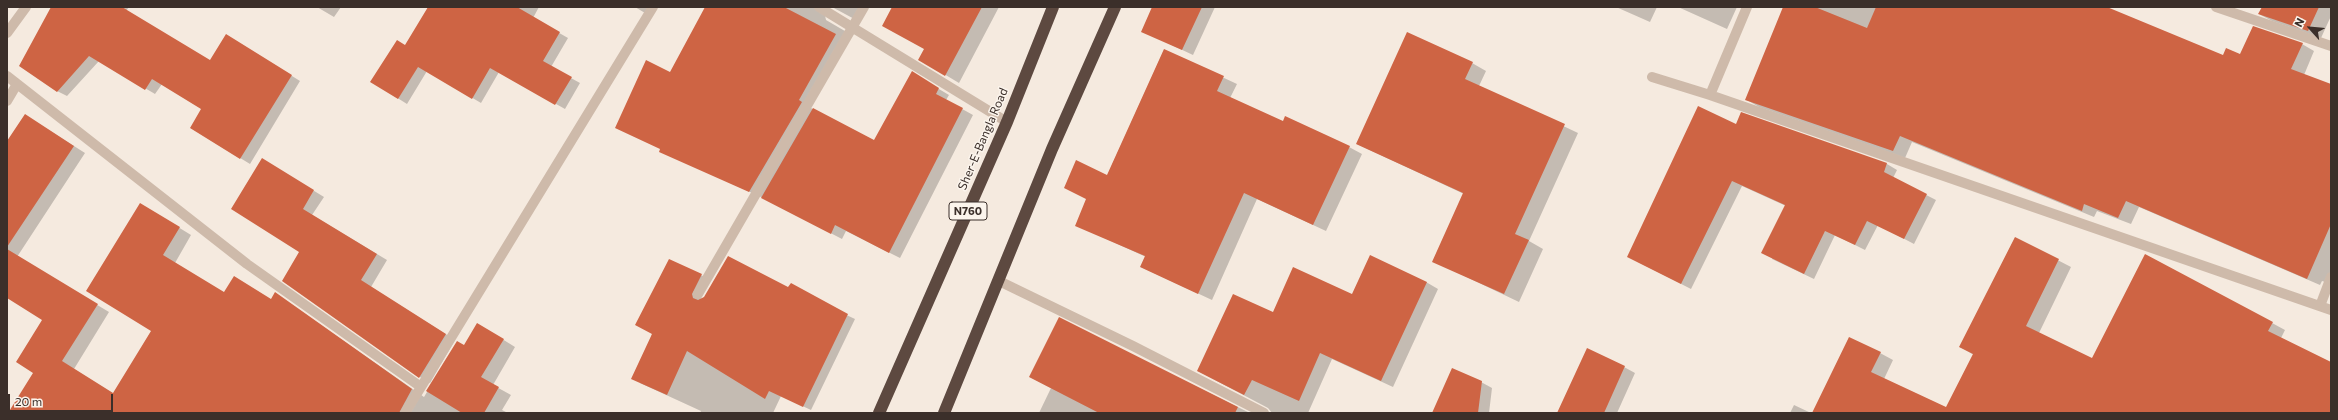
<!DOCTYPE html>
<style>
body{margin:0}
#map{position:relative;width:2338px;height:420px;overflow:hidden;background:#f5eadf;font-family:Commissioner,sans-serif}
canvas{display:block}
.frame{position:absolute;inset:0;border:8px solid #3b2f2a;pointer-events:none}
.north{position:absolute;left:2290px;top:8px;width:40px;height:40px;-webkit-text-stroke:3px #fbf4ec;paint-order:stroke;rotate:297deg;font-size:11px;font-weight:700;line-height:16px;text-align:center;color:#3b2f2a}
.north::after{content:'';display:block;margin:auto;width:14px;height:18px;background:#3b2f2a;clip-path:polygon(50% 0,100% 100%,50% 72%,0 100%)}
.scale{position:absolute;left:8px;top:394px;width:105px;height:18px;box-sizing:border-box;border:2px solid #3b2f2a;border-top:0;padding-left:5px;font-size:12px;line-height:14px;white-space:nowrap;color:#3b2f2a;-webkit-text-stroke:3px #fbf4ec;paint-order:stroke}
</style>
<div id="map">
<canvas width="2338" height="420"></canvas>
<div class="frame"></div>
<div class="north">N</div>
<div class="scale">20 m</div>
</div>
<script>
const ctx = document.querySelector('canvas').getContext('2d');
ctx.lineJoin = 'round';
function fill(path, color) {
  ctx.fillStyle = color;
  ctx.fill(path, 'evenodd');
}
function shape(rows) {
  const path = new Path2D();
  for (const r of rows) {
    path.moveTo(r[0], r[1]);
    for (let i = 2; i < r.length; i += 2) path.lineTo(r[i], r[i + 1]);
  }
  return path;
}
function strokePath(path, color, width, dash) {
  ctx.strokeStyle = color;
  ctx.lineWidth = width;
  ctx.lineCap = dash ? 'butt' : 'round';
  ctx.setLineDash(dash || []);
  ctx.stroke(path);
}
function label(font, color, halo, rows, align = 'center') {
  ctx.font = font + ' Commissioner,sans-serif';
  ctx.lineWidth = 3;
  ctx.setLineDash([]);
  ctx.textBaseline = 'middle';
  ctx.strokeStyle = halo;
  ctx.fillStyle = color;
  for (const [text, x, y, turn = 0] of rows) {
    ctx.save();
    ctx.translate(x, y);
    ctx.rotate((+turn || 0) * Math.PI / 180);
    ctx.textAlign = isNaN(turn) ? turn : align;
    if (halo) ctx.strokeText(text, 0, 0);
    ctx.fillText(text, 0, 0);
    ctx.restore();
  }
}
fill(shape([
 [52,7,129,7,126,11,211,62,236,41,300,81,250,164,191,128,202,109,162,84,155,94,99,61,67,96,57,91],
 [317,7,341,7,334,17],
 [429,7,539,7,533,18,568,38,551,67,580,83,565,109,499,72,481,103,427,71,407,104,372,82,406,46],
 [635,7,648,7,645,13],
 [706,7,827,7,824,10,826,20,850,34,809,107,875,141,922,79,949,95,946,100,973,115,900,258,846,231,842,239,761,197,660,151,670,73],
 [832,7,866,7,858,21],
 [893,7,999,7,959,83,919,59,925,49],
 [1154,7,1215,7,1193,55,1142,31],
 [1616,7,1657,7,1650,22],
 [1678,7,1737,7,1727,29],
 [1784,7,2101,7,2224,56,2241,55,2302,44,2314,51,2304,75,2331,85,2331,284,2322,281,2320,285,2139,207,2131,224,2097,211,2094,217,1912,142,1905,158,1759,107,1747,100],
 [2263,7,2331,7,2331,16,2321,38,2272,21,2259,14],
 [1164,50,1237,84,1230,98,1283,122,1349,147,1362,154,1326,231,1257,199,1212,300,1141,267,1146,257,1076,225,1087,199,1065,187,1107,176],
 [1472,63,1486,71,1479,86,1578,133,1529,241,1543,249,1519,302,1433,261,1464,194,1357,144],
 [1741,114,1887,164,1897,170,1893,178,1936,200,1914,244,1878,225,1865,250,1835,235,1814,279,1772,259,1786,206,1742,186,1691,289,1638,262,1736,126],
 [25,115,85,153,17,257,109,312,74,369,114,394,152,330,152,211,191,235,175,263,224,293,272,300,275,293,424,397,457,342,465,346,478,324,515,347,493,385,511,395,502,410,508,413,9,413,34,372,43,319,7,297,7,142],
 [272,165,324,197,312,215,387,260,371,287,455,340,430,383,420,377,301,251],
 [2015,238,2071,267,2039,333,2092,359,2146,255,2285,330,2281,338,2331,363,2331,413,1813,413,1880,353,1893,360,1884,379,1947,408,1974,355,1960,347],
 [670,260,709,279,700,301,789,288,855,319,811,410,781,396,773,413,700,413,701,411,640,383],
 [1426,282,1438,289,1393,387,1332,359,1308,413,1272,413,1268,408,1198,371,1273,313,1353,295],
 [1059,319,1250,413,1039,413,1051,388,1030,377],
 [1624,367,1635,373,1617,413,1558,413],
 [1481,382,1492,388,1489,413,1433,413],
 [1794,405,1811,413,1790,413]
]), '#0003');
fill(shape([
 [51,7,122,7,210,60,226,34,292,75,240,159,190,128,201,109,152,79,145,90,89,56,57,92,19,66],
 [428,7,517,7,560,32,543,61,572,77,555,105,490,68,472,99,418,67,398,99,370,82,397,40,405,45],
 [705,7,784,7,836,34,799,100,802,102,749,192,659,152,660,149,615,128,646,60,670,72],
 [892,7,982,7,945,76,918,60,924,49,882,26],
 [1152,7,1202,7,1182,50,1141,32],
 [1783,7,1815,7,1867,28,1876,7,2107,7,2223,55,2226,48,2240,54,2253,26,2303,43,2291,69,2331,84,2331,224,2307,279,2126,201,2118,218,2084,204,2082,211,1900,136,1893,151,1745,100],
 [2262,7,2319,7,2308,31,2258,14],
 [1407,32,1473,62,1465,79,1565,124,1515,234,1529,240,1504,294,1432,262,1463,193,1356,144],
 [1164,49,1224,76,1217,91,1283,121,1285,116,1350,146,1313,225,1244,193,1198,294,1140,267,1145,256,1075,226,1086,199,1064,188,1076,160,1107,175],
 [912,71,939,88,936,94,963,108,889,253,835,225,831,234,761,198,813,108,874,140],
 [1698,106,1736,124,1741,112,1887,163,1884,172,1927,194,1904,239,1867,221,1855,245,1825,231,1804,274,1761,253,1785,205,1732,181,1681,284,1627,257],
 [25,114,74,146,7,247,7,141],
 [262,158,314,190,303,209,377,254,361,280,446,334,419,378,282,281,299,252,231,209],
 [140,203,180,227,163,255,224,292,234,276,271,299,275,292,412,389,399,413,8,413,33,373,16,362,42,320,7,298,7,249,98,304,62,361,113,393,151,331,86,291],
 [2015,237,2059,259,2026,326,2092,358,2145,254,2273,322,2268,331,2331,362,2331,413,1812,413,1849,337,1881,352,1871,372,1946,407,1973,354,1959,347],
 [1370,255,1427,282,1381,381,1320,353,1299,401,1252,380,1244,395,1197,371,1233,294,1273,312,1293,267,1352,294],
 [728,256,788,287,791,283,848,314,803,407,769,391,765,399,687,351,667,395,631,379,652,334,635,325,669,259,702,274,692,294,693,298,698,300,704,297],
 [1059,317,1238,407,1235,413,1099,413,1029,377],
 [477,323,504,339,481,377,499,387,484,413,462,413,426,391,457,341,464,345],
 [1587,348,1625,366,1604,413,1557,413],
 [1452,368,1482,381,1478,413,1432,413]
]), '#ce6444');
strokePath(shape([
 [819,7,1007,122],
 [2216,7,2331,46],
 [7,33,26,7],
 [7,76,247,264,421,387,405,413],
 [1652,77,1710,95,2331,310],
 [1710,95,1747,7],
 [7,101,17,84],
 [999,281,1133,346,1264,413],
 [698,294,864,7],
 [2320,306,2331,277],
 [421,387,653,7]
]), '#cebaaa', 10);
strokePath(shape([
 [879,413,1007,122,1053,7],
 [944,413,1052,149,1115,7]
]), '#5d4940', 12);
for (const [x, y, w] of [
 [968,211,38]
]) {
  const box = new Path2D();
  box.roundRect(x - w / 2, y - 9, w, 18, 3);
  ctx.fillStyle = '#fbf4ec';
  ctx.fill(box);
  strokePath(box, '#3b2f2a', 1);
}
label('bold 11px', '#3b2f2a', null, [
 ["N760",968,211]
]);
label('12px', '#3b2f2a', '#fbf4ec', [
 ["Sher-E-Bangla Road",983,139,-67]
]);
</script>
